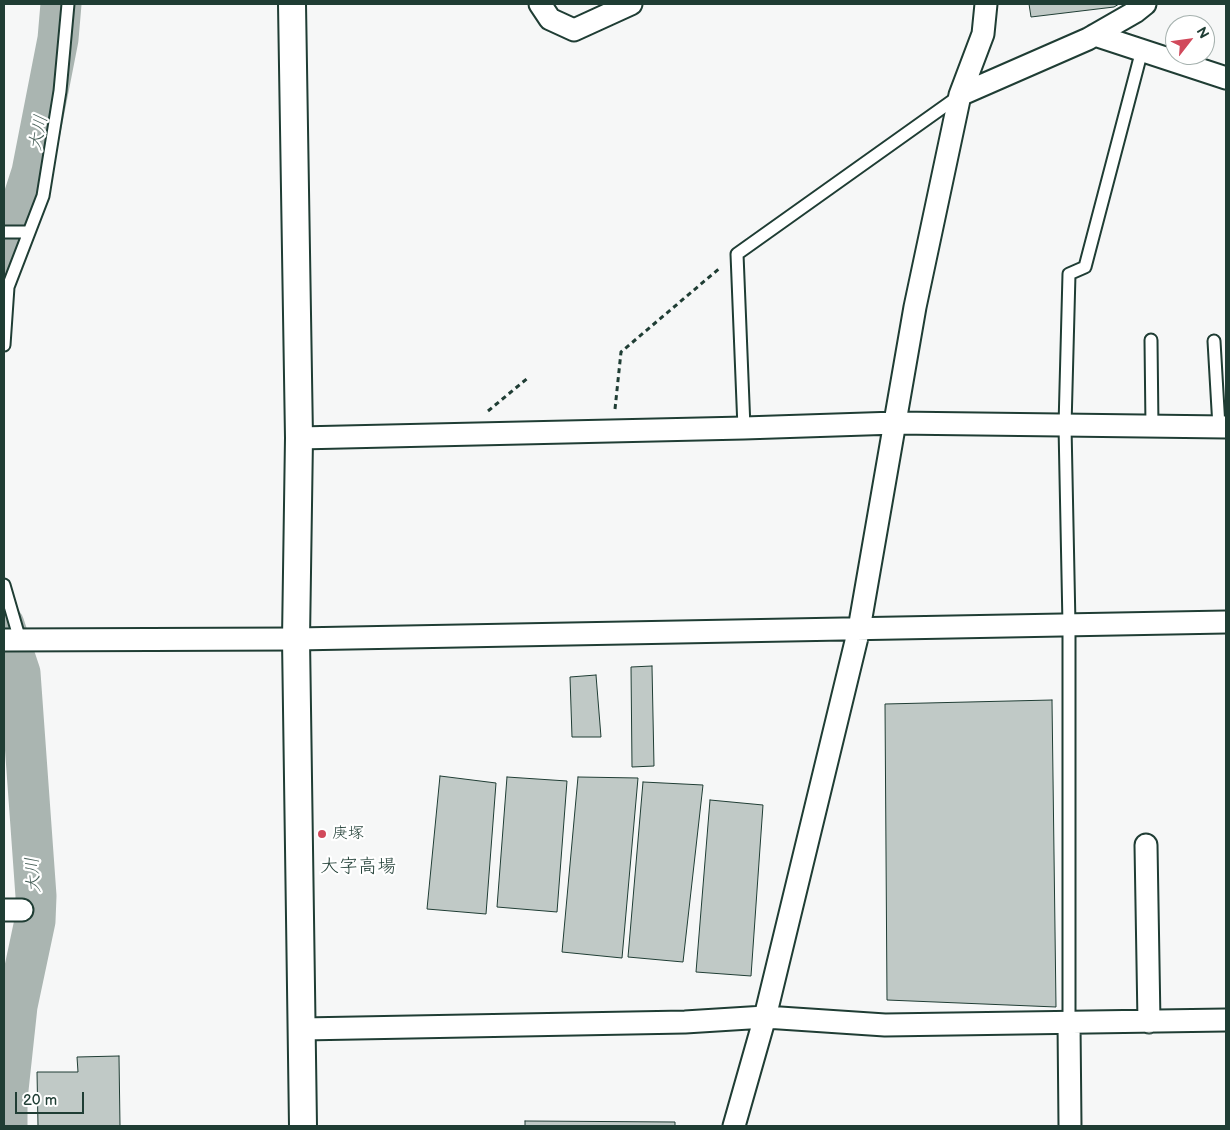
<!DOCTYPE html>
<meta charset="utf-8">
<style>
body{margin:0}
#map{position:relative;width:1230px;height:1130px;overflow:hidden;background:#f6f7f7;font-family:"Balsamiq Sans",sans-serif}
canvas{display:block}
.frame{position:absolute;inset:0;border:5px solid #1f3d34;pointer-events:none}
.north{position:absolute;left:1165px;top:15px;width:50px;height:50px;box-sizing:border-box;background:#fff;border:1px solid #a5b1ae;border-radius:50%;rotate:60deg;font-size:14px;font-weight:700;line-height:20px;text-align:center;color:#1f3d34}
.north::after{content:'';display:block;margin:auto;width:18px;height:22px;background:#d1495b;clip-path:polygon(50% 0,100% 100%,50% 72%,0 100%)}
.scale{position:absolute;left:15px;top:1092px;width:69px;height:22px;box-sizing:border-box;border:2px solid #1f3d34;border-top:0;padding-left:6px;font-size:15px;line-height:18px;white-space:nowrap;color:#1f3d34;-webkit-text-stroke:4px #fff;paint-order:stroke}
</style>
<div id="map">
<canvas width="1230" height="1130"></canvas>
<div class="frame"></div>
<div class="north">N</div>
<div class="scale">20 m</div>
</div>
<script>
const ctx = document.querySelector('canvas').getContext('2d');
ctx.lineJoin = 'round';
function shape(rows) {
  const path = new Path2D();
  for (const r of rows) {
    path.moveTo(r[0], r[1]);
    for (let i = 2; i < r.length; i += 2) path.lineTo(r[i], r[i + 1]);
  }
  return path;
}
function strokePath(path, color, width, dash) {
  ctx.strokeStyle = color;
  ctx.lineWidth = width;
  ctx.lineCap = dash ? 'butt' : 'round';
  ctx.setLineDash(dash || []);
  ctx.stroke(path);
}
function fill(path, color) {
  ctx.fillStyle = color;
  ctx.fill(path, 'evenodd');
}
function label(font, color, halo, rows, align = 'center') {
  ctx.font = font + ' "Balsamiq Sans","Klee One",sans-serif';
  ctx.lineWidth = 4.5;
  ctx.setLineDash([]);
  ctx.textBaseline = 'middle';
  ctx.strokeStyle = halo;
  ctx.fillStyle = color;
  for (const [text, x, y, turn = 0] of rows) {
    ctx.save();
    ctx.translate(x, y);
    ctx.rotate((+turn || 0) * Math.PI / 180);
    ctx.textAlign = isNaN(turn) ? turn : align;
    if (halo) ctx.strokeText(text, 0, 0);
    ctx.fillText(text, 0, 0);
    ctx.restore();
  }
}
strokePath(shape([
 [4,259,32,172,58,39,61,4],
 [4,625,20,673,36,896,35,921,17,1006,7,1099,7,1126]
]), '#aab5b1', 41);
const building = shape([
 [1029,4,1119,4,1114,7,1031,17,1029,4],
 [652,666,654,766,632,767,631,667,652,666],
 [596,675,601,737,572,737,570,677,596,675],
 [1052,700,1056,1007,887,1000,885,704,1052,700],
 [440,776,496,783,486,914,427,909,440,776],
 [507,777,567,781,557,912,497,907,507,777],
 [578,777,638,778,622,958,562,952,578,777],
 [643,782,703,785,683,962,628,957,643,782],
 [710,800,763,805,751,976,696,972,710,800],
 [119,1056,120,1126,38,1126,37,1072,78,1072,77,1057,119,1056],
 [525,1121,675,1122,675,1126,525,1126,525,1121]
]);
fill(building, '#c0c9c6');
strokePath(building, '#1f3d34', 1);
const service = shape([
 [4,232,29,232],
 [1151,340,1152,427],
 [1214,341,1219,427],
 [4,345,8,287,43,196,60,91,68,4],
 [744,428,737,254,959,96],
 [4,585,20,640],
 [1069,1023,1069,625,1065,426,1069,274,1085,267,1142,50]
]);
const minor = shape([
 [540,4,550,19,574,30,631,4],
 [1095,35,1226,78],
 [960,95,1088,39,1135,12,1145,4],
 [299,438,744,428,896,423,1226,427],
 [4,640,296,639,1226,622],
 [1146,845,1149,1022],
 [4,910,22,910],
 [1069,1023,1070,1126],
 [302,1029,685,1022,765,1017,885,1025,1226,1020],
 [734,1126,765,1017,859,629,915,307,960,95,983,34,986,4]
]);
const tertiary = shape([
 [292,4,299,438,296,639,303,1126]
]);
strokePath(service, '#1f3d34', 15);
strokePath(minor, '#1f3d34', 25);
strokePath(tertiary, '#1f3d34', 30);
strokePath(shape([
 [615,409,621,352,721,267],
 [488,411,529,377]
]), '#1f3d34', 3, [5, 4]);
strokePath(service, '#fff', 11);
strokePath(minor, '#fff', 21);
strokePath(tertiary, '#fff', 26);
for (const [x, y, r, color] of [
 [322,834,5,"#d1495b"]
]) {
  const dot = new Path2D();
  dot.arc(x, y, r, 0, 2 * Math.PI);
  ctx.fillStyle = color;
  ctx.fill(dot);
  strokePath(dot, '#fff', 2);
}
label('16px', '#1f3d34', '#fff', [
 ["庚塚",332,834]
], 'left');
label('italic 18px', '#49615a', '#fff', [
 ["大川",39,133,-79],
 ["大川",34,875,-93]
]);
label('19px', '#1f3d34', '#fff', [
 ["大字高場",358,867]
]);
</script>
